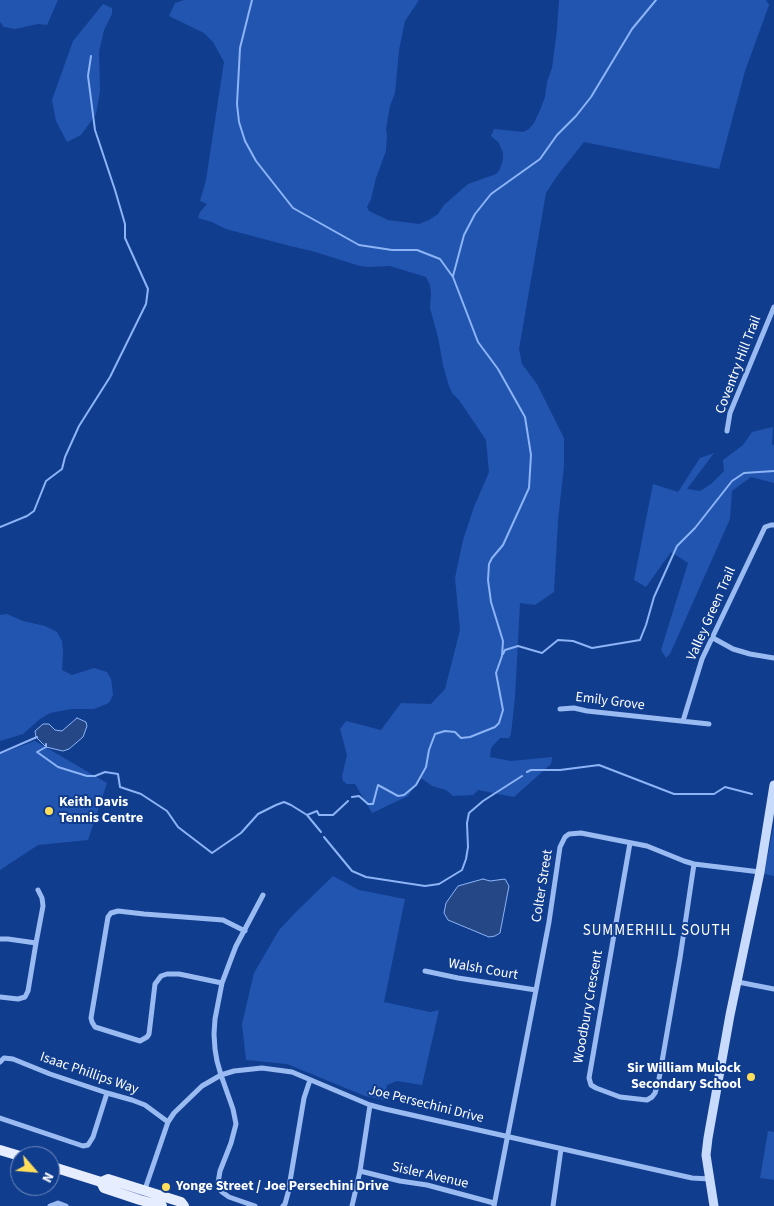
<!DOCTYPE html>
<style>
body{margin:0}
#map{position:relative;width:774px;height:1206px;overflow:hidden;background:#113d8f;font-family:"Source Sans 3",sans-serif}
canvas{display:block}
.north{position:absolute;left:10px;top:1146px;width:50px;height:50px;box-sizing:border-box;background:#113d8f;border:1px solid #708bbc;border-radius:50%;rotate:117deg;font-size:14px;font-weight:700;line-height:20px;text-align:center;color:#fff}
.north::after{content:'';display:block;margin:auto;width:18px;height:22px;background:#ffde5c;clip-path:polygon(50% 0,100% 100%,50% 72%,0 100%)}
</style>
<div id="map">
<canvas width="774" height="1206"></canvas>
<div class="north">N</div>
</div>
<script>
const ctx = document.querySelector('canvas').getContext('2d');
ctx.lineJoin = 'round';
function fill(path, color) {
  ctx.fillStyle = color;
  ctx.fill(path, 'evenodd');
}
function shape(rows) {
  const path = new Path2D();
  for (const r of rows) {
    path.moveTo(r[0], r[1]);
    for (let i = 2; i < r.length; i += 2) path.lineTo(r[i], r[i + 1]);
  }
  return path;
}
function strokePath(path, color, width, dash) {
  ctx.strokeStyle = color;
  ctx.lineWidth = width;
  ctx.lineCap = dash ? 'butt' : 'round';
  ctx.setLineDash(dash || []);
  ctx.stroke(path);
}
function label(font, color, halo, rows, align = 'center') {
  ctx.font = font + ' "Source Sans 3",sans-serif';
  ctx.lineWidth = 4;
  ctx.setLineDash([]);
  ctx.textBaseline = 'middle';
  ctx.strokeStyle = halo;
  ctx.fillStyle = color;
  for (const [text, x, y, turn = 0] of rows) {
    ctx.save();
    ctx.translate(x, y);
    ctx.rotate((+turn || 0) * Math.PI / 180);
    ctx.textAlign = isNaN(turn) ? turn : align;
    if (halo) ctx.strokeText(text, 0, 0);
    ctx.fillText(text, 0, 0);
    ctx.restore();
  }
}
fill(shape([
 [0,0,58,0,47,25,38,24,15,29,4,27,0,22],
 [184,0,419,0,405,21,399,50,395,93,390,106,386,129,387,136,386,151,376,178,371,199,367,207,369,211,388,220,419,224,429,220,438,214,444,205,468,184,496,174,499,171,503,160,503,153,499,143,491,136,494,129,523,132,529,129,534,123,540,110,545,97,547,82,552,68,557,30,559,0,766,0,769,5,745,71,719,169,584,142,557,176,546,193,519,349,522,364,537,384,564,438,564,466,558,520,554,592,535,605,520,603,515,697,511,734,509,738,500,738,491,748,490,757,511,761,552,757,551,764,514,797,478,790,473,795,453,796,446,790,432,786,421,778,408,796,372,813,355,784,347,784,343,781,342,776,347,755,340,729,346,721,381,730,401,703,431,704,445,689,460,630,455,578,463,540,474,507,489,472,486,440,459,400,452,393,449,386,443,365,438,337,430,308,431,293,430,285,426,277,390,266,368,267,360,266,312,251,290,246,226,229,212,222,198,218,200,212,207,204,200,201,206,180,224,62,213,42,204,33,169,16,175,3],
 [103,4,112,8,112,14,104,30,99,52,100,91,96,114,81,135,67,142,56,121,52,100,73,41],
 [773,427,772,445,774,445,774,483,751,477,732,491,730,519,670,654,666,658,661,650,688,563,671,552,646,587,634,580,653,484,678,492,700,458,714,453,687,489,700,491,711,484,724,471,723,460,743,445,752,432],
 [7,614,23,621,45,626,57,632,62,641,63,652,62,670,72,675,94,668,107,672,111,679,113,695,109,703,94,709,72,709,50,713,40,719,23,734,0,741,0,615],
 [35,741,107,783,88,840,38,845,0,870,0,754],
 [774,825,774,876,764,874],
 [333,876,359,890,405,899,384,1002,430,1012,439,1010,422,1085,397,1081,387,1085,384,1100,365,1096,287,1064,246,1060,242,1024,254,973,279,930,298,910],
 [768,1131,774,1132,774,1180,760,1178]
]), '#2255af');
const water = shape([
 [77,718,86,722,87,726,83,737,69,749,63,751,46,747,36,737,35,731,43,724,49,724,55,730,62,731,77,718],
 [483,879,490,881,505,879,509,886,500,933,495,936,489,937,448,920,444,913,446,903,458,886,483,879]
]);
fill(water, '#264785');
strokePath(water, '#8cb4f6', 1);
strokePath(shape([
 [252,0,240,48,237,104,239,122,245,141,256,161,293,208,359,245,392,250,417,250,440,259,453,277,478,342,498,369,525,417,531,455,529,488,503,545,492,558,489,564,488,580,491,602,503,641,502,656,496,673,503,710,499,723,495,727,470,737,461,738,455,732,445,731,435,734,429,750,426,767,416,785,404,795,398,796,378,785,373,804,368,804,359,796,352,797],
 [453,276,464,235,475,214,491,194,540,159,557,135,576,116,591,97,632,29,656,0],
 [0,527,27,516,34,511,46,481,62,469,65,457,79,426,110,377,146,304,148,289,125,238,125,224,115,190,95,130,88,76,91,56],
 [503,654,505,650,518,646,542,653,558,640,573,641,592,648,640,640,646,625,654,597,677,546,695,528,732,481,744,473,774,471],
 [46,744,46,747,37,752,58,767,87,776,95,776,105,772,118,774,120,787,141,794,167,811,178,827,212,853,241,833,258,814,276,805,284,802,291,805,307,815,321,832],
 [0,753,37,737],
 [527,772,531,770,560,770,599,765,674,794,714,794,725,787,752,794],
 [307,815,317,811,319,815,333,815,348,801],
 [324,837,352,871,366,877,425,886,439,884,462,870,466,859,468,847,467,823,469,813,483,801,522,776]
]), '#8cb4f6', 2);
strokePath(shape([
 [727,431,730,413,774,307],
 [713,638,733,649,750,654,774,658],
 [560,709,574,708,587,711,709,724],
 [683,721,702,659,765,527,771,525,774,525],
 [630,843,589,1078,591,1085,596,1088,620,1097,647,1100,652,1097,655,1093,659,1079,680,958,694,864],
 [0,939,8,939,36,943],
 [425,971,458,978,536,990],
 [738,982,774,989],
 [222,983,179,974,167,974,161,976,155,984,149,1034,147,1037,140,1041,95,1027,92,1022,91,1018,108,917,111,913,118,911,144,914,223,920,245,931],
 [0,997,18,999,25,997,28,991,36,943,43,906,42,898,38,890],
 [0,1062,4,1058,13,1059,50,1074,107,1093,132,1100,145,1105,168,1122],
 [0,1118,83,1146,88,1145,93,1137,107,1093],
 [360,1171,400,1181,427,1185,494,1203],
 [144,1192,168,1122,174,1113,202,1086,221,1075,234,1071,262,1068,292,1072,370,1105,385,1109,692,1178,710,1179],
 [50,1206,58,1203,66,1206],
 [255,1206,229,1197,222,1192,219,1188,218,1183,220,1171,231,1143,236,1124,233,1109,221,1075,217,1061,215,1049,214,1034,215,1019,222,983,231,959,236,946,263,895],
 [283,1206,285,1204,288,1193,304,1098,310,1080],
 [352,1206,360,1171,370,1105],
 [494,1206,536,990,549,922,560,847,565,837,569,834,581,833,647,846,684,861,694,864,760,872],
 [553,1206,561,1149]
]), '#9abbf2', 5);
strokePath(shape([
 [714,1206,706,1155,708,1138,730,1015,760,872,774,785]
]), '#c9dbfc', 9);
strokePath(shape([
 [0,1150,20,1156],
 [50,1166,101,1182,104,1188,140,1200,162,1206],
 [101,1182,108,1179,181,1202,184,1206]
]), '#e6edff', 10);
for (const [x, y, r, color] of [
 [49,811,5,"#ffde5c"],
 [751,1077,5,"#ffde5c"],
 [166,1187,5,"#ffde5c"]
]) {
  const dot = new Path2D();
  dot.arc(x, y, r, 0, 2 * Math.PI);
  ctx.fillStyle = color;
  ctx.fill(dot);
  strokePath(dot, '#113d8f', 2);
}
label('14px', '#fff', '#113d8f', [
 ["Coventry Hill Trail",739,365,-69],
 ["Valley Green Trail",712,614,-66],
 ["Emily Grove",610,702,7],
 ["Colter Street",543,886,-81],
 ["Walsh Court",483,970,10],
 ["Woodbury Crescent",589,1007,-80],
 ["Isaac Phillips Way",89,1074,19],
 ["Joe Persechini Drive",426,1105,14],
 ["Sisler Avenue",430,1176,13]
]);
label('bold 14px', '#fff', '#113d8f', [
 ["Keith Davis",59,803],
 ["Tennis Centre",59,819],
 ["Sir William Mulock",741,1069,"right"],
 ["Secondary School",741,1085,"right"],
 ["Yonge Street / Joe Persechini Drive",176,1187]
], 'left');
ctx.letterSpacing = '1px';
label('15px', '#fff', '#113d8f', [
 ["SUMMERHILL SOUTH",657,932]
]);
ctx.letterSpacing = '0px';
</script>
